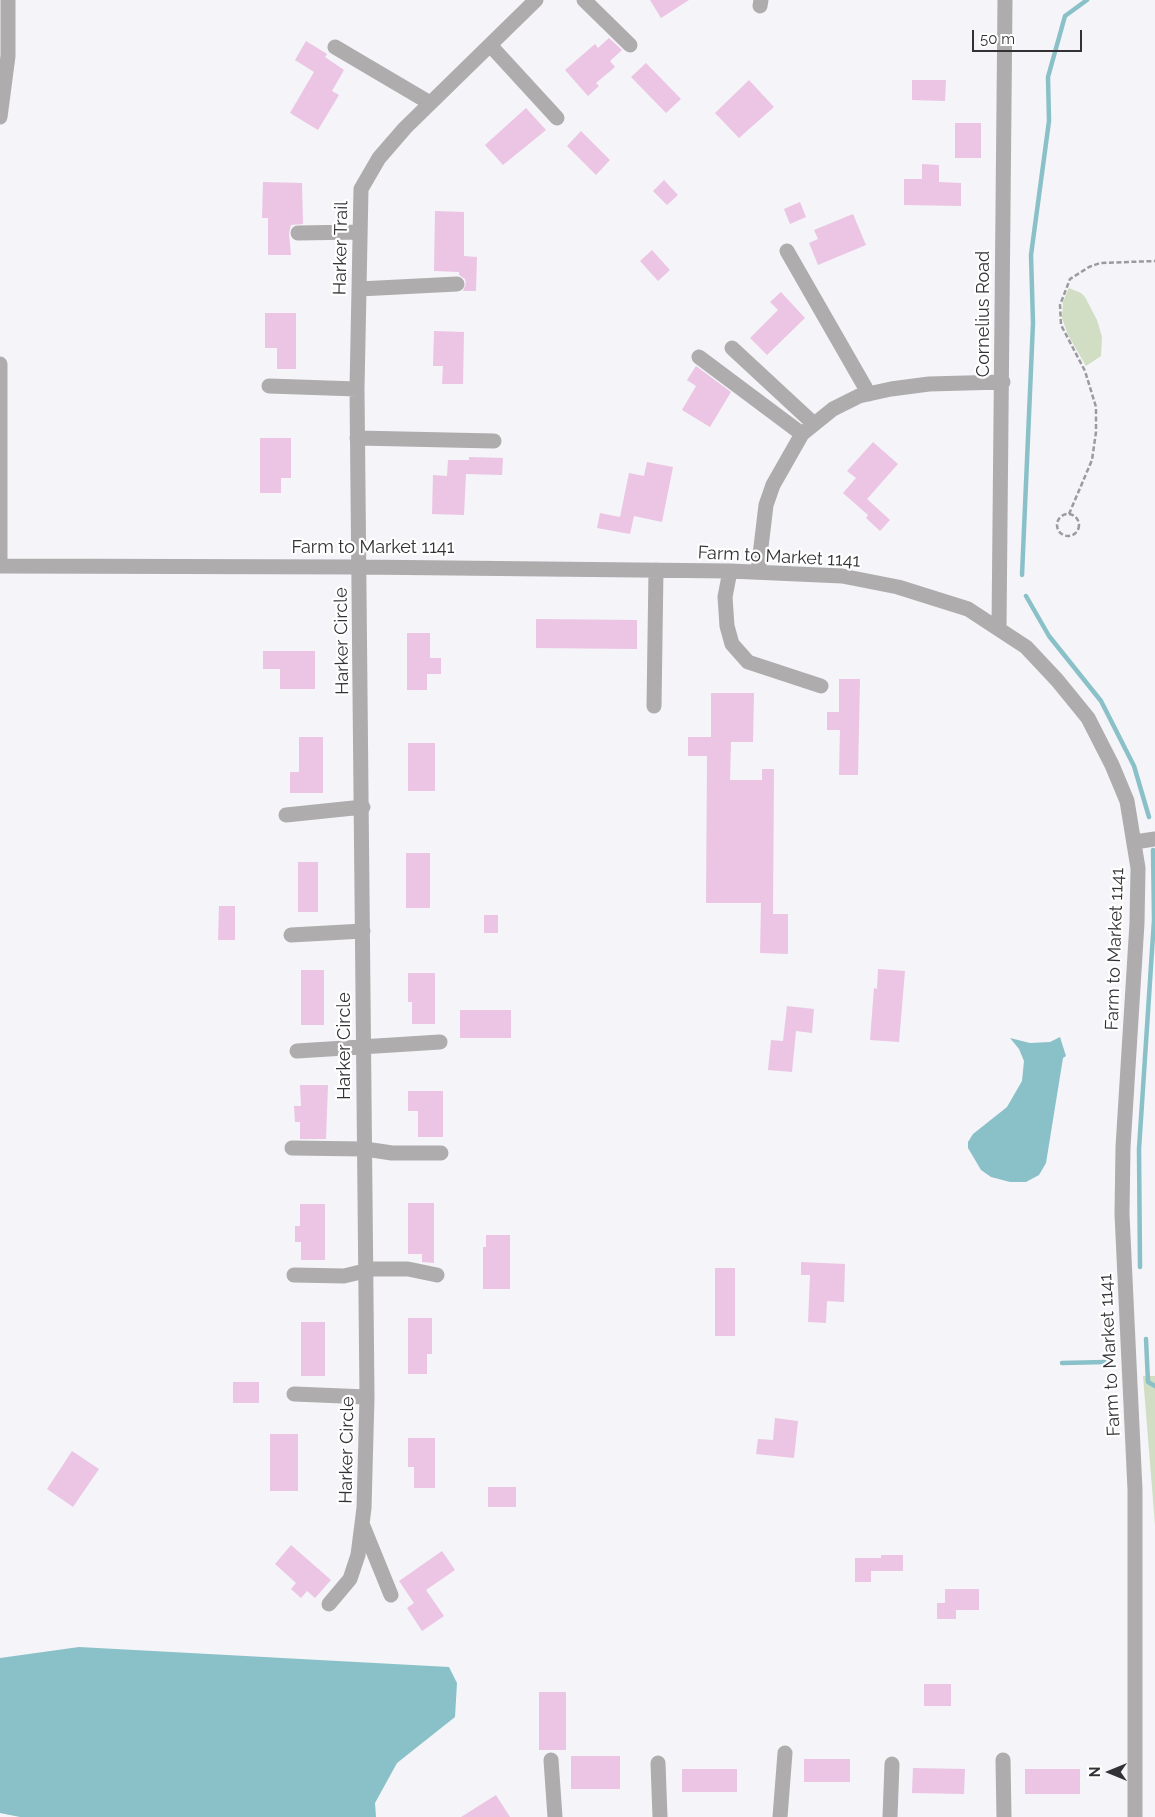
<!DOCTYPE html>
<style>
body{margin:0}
#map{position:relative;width:1155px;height:1817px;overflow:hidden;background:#f4f4f9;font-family:Raleway,sans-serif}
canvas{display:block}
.north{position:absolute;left:1085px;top:1747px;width:50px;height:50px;-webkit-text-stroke:4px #fff;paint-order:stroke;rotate:270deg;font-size:14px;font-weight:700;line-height:20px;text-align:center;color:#323234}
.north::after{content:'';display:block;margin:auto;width:18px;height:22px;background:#323234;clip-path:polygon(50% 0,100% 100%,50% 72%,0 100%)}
.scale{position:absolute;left:972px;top:30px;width:110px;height:22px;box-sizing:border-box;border:2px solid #323234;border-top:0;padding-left:6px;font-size:15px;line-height:18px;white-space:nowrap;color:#323234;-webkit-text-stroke:4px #fff;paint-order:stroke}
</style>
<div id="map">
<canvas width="1155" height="1817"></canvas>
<div class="north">N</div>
<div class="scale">50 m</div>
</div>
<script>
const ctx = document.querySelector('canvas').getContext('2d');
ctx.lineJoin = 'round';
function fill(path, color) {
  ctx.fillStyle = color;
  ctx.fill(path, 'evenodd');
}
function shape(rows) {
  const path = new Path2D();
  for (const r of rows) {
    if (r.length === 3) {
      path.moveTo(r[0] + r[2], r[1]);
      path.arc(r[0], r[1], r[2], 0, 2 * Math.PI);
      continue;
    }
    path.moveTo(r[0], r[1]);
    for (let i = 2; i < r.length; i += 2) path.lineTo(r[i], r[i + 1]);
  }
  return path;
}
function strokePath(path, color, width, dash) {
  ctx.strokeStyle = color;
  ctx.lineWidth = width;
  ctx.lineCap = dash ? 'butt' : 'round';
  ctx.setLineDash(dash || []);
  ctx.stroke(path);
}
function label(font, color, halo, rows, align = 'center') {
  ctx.font = font + ' Raleway,sans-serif';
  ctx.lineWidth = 4.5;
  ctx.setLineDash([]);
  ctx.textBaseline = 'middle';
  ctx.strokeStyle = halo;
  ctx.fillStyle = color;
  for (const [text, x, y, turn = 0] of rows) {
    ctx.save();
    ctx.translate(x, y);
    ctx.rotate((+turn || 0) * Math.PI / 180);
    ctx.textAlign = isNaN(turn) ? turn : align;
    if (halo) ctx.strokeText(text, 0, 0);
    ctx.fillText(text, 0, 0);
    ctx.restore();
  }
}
fill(shape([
 [1069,288,1081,293,1085,297,1097,320,1102,337,1101,356,1086,366,1068,335,1062,318,1063,302],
 [1143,1376,1155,1376,1155,1525]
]), '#d1dec3');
fill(shape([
 [1060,1037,1066,1056,1063,1058,1046,1163,1039,1175,1026,1182,1010,1182,991,1177,981,1170,968,1148,968,1142,973,1134,1007,1107,1022,1081,1024,1061,1019,1049,1010,1038,1030,1043,1050,1042],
 [79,1647,449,1667,457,1683,455,1717,397,1763,375,1803,376,1817,20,1817,0,1813,0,1658]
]), '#8ac1c8');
strokePath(shape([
 [1022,575,1033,323,1031,255,1049,121,1048,77,1065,16,1087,0],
 [1026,596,1049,636,1101,701,1134,766,1149,817],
 [1140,1267,1139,1149,1154,920,1153,850],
 [1146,1339,1148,1382,1155,1386],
 [1062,1363,1106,1362]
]), '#8ac1c8', 4.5);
fill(shape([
 [650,0,689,0,661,18],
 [609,38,622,50,610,61,615,67,596,83,599,86,588,96,565,70,595,44,598,48],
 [306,41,327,54,325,57,344,70,332,91,339,95,318,130,290,113,314,72,295,60],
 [646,63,681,99,666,113,631,77],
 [749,80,774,107,739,138,715,113],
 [912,80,946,80,945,101,912,100],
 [526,108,546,130,503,165,485,145],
 [955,123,981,123,981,158,955,158],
 [581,131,610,160,596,175,567,146],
 [922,164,939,165,939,182,961,183,961,206,904,205,904,179,922,179],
 [664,180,678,195,667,205,653,191],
 [263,182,302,183,303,224,291,225,289,233,291,255,268,255,268,218,262,218],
 [800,202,806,217,790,224,784,209],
 [435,211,464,212,464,256,477,257,476,291,463,291,466,283,465,279,459,275,459,272,434,271],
 [853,214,866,245,818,265,809,243,818,239,814,230],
 [652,250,670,270,658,281,640,261],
 [781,292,805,318,767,355,750,338,778,310,770,302],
 [265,313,296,313,296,369,277,369,277,348,265,348],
 [434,331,464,332,463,384,442,384,443,366,433,366],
 [696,366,731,392,710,427,682,410,696,386,687,380],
 [260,438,291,438,291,478,281,478,281,493,260,493],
 [873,442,898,464,867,499,890,520,880,531,866,518,868,515,843,493,856,478,847,471],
 [469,457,503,458,502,475,466,474,464,515,432,514,433,475,447,476,448,460,469,460],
 [647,462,673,467,662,522,634,516,630,534,597,528,600,513,620,517,629,473,644,476],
 [536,619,637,620,637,649,536,648],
 [407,633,430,633,430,658,441,658,441,674,427,674,427,690,407,690],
 [263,651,315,651,315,689,280,689,280,669,263,669],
 [839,679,860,679,858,775,839,775,840,730,827,730,827,712,839,712],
 [711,693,754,693,753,742,731,742,730,780,762,780,762,769,774,769,773,914,788,914,788,954,760,953,761,903,706,903,707,756,688,756,688,737,711,737],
 [299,737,323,737,323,793,290,793,290,772,299,772],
 [408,743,435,743,435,791,408,791],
 [406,853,430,853,430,908,406,908],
 [298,862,318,862,318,912,298,912],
 [219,906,235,906,235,940,218,940],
 [484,915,498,915,498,933,484,933],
 [878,969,905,971,899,1042,870,1040,874,988,877,989],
 [301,970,324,970,324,1025,301,1025],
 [408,973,435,973,435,1024,412,1024,412,1002,408,1002],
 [787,1006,814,1009,812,1033,796,1031,792,1072,768,1070,771,1040,783,1041],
 [460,1010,511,1010,511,1038,460,1038],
 [300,1085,328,1085,326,1139,300,1139,300,1122,295,1122,294,1106,301,1106],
 [408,1091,443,1091,443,1137,418,1137,418,1111,408,1111],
 [408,1203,434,1203,434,1263,422,1262,422,1254,408,1254],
 [300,1204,325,1204,325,1260,301,1260,301,1242,295,1242,295,1226,300,1226],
 [486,1235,510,1235,510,1289,483,1289,483,1247,486,1247],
 [801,1262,845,1264,844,1302,827,1301,826,1323,808,1322,810,1275,801,1275],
 [715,1268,735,1268,735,1336,715,1336],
 [408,1318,432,1318,432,1354,427,1354,427,1374,408,1374],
 [301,1322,325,1322,325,1376,301,1376],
 [233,1382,259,1382,259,1403,233,1403],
 [775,1418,798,1421,794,1458,756,1454,758,1439,773,1440],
 [270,1434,298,1434,298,1491,270,1491],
 [408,1438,435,1438,435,1488,414,1488,414,1467,408,1467],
 [72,1451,99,1469,73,1507,47,1489],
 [488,1487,516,1487,516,1507,488,1507],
 [291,1545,331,1580,315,1598,307,1591,301,1598,291,1589,296,1583,275,1564],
 [442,1551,455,1570,426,1590,444,1616,422,1631,407,1608,414,1603,399,1581],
 [881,1555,903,1555,903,1571,871,1571,871,1582,855,1582,855,1558,881,1558],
 [945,1589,979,1589,979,1610,956,1610,956,1619,937,1619,937,1603,945,1603],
 [924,1684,951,1684,951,1706,924,1706],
 [539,1692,566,1692,566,1750,539,1750],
 [571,1756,620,1756,620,1789,571,1789],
 [804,1759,850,1759,850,1782,804,1782],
 [913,1768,965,1769,964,1794,912,1793],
 [682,1769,737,1769,737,1792,682,1792],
 [1025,1769,1080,1769,1080,1794,1025,1794],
 [496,1795,510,1817,461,1817]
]), '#ebc5e3');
strokePath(shape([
 [1068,525,11],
 [1069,514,1092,460,1096,432,1096,407,1085,371,1061,325,1060,305,1070,279,1089,267,1100,263,1155,261]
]), '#9b9b9e', 2.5, [5, 2.5]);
strokePath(shape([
 [584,0,630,45],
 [760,6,761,0],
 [490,45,557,118],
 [335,47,430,103],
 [0,117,8,56,8,0],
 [298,233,360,232],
 [787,251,869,394],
 [359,289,457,284],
 [732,348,814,424],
 [699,357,802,434],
 [0,364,0,566],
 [269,386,357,389],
 [357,438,494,441],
 [0,566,359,567,730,571,842,576,898,587,968,609,1026,647,1057,680,1088,718,1112,765,1127,801,1138,868,1137,923,1123,1147,1122,1214,1135,1490,1135,1817],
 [730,571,725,597,727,626,732,644,748,662,821,686],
 [758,572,766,505,773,485,802,434,833,409,859,396,891,389,929,384,1003,382],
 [999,628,1005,0],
 [654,706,656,570],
 [286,815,363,807],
 [1135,842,1155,839],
 [291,935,363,931],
 [297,1051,440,1042],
 [292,1148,365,1149,392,1153,441,1153],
 [294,1275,344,1276,373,1269,408,1269,437,1275],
 [294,1394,367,1397],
 [363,1526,391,1595],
 [329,1604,350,1579,358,1555,364,1508,367,1397,357,389,361,189,379,158,405,128,536,0],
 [551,1760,555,1817],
 [1003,1760,1004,1817],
 [658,1763,660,1817],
 [780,1817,785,1753],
 [890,1817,892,1764]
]), '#aeacac', 15);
label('18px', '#323234', '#fff', [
 ["Harker Trail",341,248,-89],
 ["Cornelius Road",984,314,-90],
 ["Farm to Market 1141",373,548],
 ["Farm to Market 1141",779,557,3],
 ["Harker Circle",342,641,-91],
 ["Farm to Market 1141",1115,949,-88],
 ["Harker Circle",345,1046,-90],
 ["Farm to Market 1141",1110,1355,-93],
 ["Harker Circle",347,1450,-89]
]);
</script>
